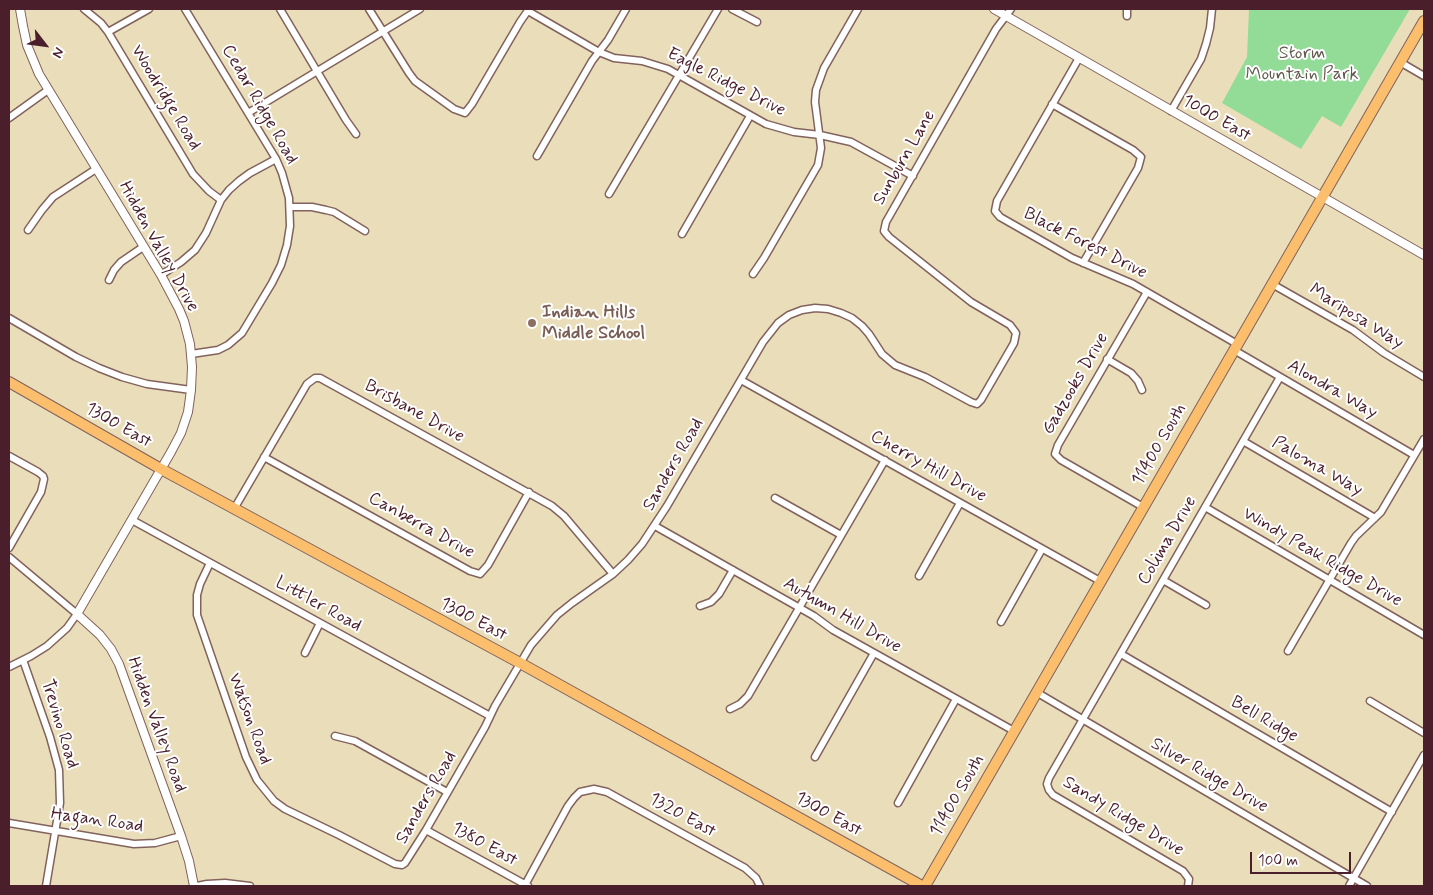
<!DOCTYPE html>
<style>
body{margin:0}
#map{position:relative;width:1433px;height:895px;overflow:hidden;background:#eadeba;font-family:Mynerve,sans-serif}
canvas{display:block}
.frame{position:absolute;inset:0;border:10px solid #4a1f2b;pointer-events:none}
.north{position:absolute;left:20px;top:20px;width:50px;height:50px;-webkit-text-stroke:4px #fff;paint-order:stroke;rotate:120deg;font-size:14px;font-weight:700;line-height:20px;text-align:center;color:#4a1f2b}
.north::after{content:'';display:block;margin:auto;width:18px;height:22px;background:#4a1f2b;clip-path:polygon(50% 0,100% 100%,50% 72%,0 100%)}
.scale{position:absolute;left:1250px;top:852px;width:101px;height:22px;box-sizing:border-box;border:2px solid #4a1f2b;border-top:0;padding-left:6px;font-size:15px;line-height:18px;white-space:nowrap;color:#4a1f2b;-webkit-text-stroke:4px #fff;paint-order:stroke}
</style>
<div id="map">
<canvas width="1433" height="895"></canvas>
<div class="frame"></div>
<div class="north">N</div>
<div class="scale">100 m</div>
</div>
<script>
const ctx = document.querySelector('canvas').getContext('2d');
ctx.lineJoin = 'round';
function fill(path, color) {
  ctx.fillStyle = color;
  ctx.fill(path, 'evenodd');
}
function shape(rows) {
  const path = new Path2D();
  for (const r of rows) {
    path.moveTo(r[0], r[1]);
    for (let i = 2; i < r.length; i += 2) path.lineTo(r[i], r[i + 1]);
  }
  return path;
}
function strokePath(path, color, width, dash) {
  ctx.strokeStyle = color;
  ctx.lineWidth = width;
  ctx.lineCap = dash ? 'butt' : 'round';
  ctx.setLineDash(dash || []);
  ctx.stroke(path);
}
function label(font, color, halo, rows, align = 'center') {
  ctx.font = font + ' Mynerve,sans-serif';
  ctx.lineWidth = 4;
  ctx.setLineDash([]);
  ctx.textBaseline = 'middle';
  ctx.strokeStyle = halo;
  ctx.fillStyle = color;
  for (const [text, x, y, turn = 0] of rows) {
    ctx.save();
    ctx.translate(x, y);
    ctx.rotate((+turn || 0) * Math.PI / 180);
    ctx.textAlign = isNaN(turn) ? turn : align;
    if (halo) ctx.strokeText(text, 0, 0);
    ctx.fillText(text, 0, 0);
    ctx.restore();
  }
}
fill(shape([
 [1249,9,1410,9,1341,127,1322,116,1301,149,1222,103,1247,57]
]), '#92dc98');
const minor = shape([
 [84,9,101,23,108,32,193,174,209,191,221,200],
 [185,9,276,159,282,173,289,198,290,226,287,245,281,265,272,283,242,333,228,345,218,350,191,354],
 [280,9,346,120,356,134],
 [369,9,409,73,415,81,454,109,465,113,472,104,520,22,529,9],
 [732,9,757,22],
 [528,11,599,52,614,58,642,61,668,69,766,124,794,132,820,135,851,142,913,176],
 [1127,16,1127,9],
 [108,32,149,9],
 [1079,58,997,201,995,211,1000,217,1072,258,1133,284,1237,344],
 [1400,62,1424,76],
 [1052,104,1133,150,1141,157,1138,168,1083,263],
 [1171,111,1201,59,1206,44,1210,28,1212,9],
 [248,113,420,9],
 [9,118,48,90],
 [537,156,592,61,608,40,626,9],
 [609,194,718,9],
 [290,207,312,207,326,210,334,212,365,231],
 [28,230,42,210,53,197,96,169],
 [682,234,750,116],
 [753,274,764,258,818,165,821,148,815,102,816,90,824,68,858,9],
 [161,275,181,262,195,250,206,233,221,200,229,190,239,181,250,173,276,159],
 [109,280,114,270,121,262,143,247],
 [1272,284,1353,330,1384,353,1424,377],
 [9,318,76,357,99,368,122,377,147,384,191,390],
 [1234,350,1414,455],
 [1107,359,1131,373,1138,381,1142,390],
 [741,380,1100,581],
 [1243,441,1375,518],
 [9,456,38,472,43,476,44,479,41,492,9,548],
 [264,457,470,571,480,574,488,565,529,492],
 [775,498,841,535],
 [1143,507,1061,460,1055,454,1058,445,1147,292],
 [1205,507,1424,635],
 [234,509,307,384,315,378,320,378,552,506,564,516,613,574],
 [132,520,490,716],
 [655,526,814,616,833,630,1014,731],
 [9,557,77,614,67,628,47,646,31,656,9,667],
 [210,563,200,584,197,595,197,615,246,757,257,780,274,801,285,809,339,835,395,864,402,865,405,863,426,830,485,727,495,706,531,645,557,615,572,603,613,574,628,560,642,544,667,506,763,342,778,323,789,315,802,310,815,308,828,309,841,313,852,318,862,326,869,334,882,354,895,365,925,377,971,402,977,404,981,400,1014,343,1016,333,1010,325,971,302,889,237,884,231,886,222,996,29,1011,9],
 [919,576,960,503],
 [1163,580,1206,605],
 [700,606,711,602,719,594,733,570],
 [1001,622,1042,549],
 [1288,651,1351,543,1356,536,1381,512,1424,439],
 [305,653,320,623],
 [1121,654,1392,812],
 [23,660,50,737,59,770,60,803,46,886],
 [1036,692,1367,886],
 [1370,701,1424,733],
 [730,709,740,704,748,696,885,460],
 [335,736,355,741,447,792],
 [815,757,874,653],
 [898,803,956,699],
 [9,823,134,844,155,843,181,836],
 [426,830,528,886],
 [525,885,568,806,574,798,580,792,594,789,607,792,745,868,756,878,760,886],
 [197,886,207,884,225,883,250,886],
 [1188,886,1189,879,1183,871,1053,795,1049,790,1047,784,1049,778,1280,377],
 [1349,886,1424,755]
]);
const tertiary = shape([
 [20,9,23,26,27,45,39,74,161,275,179,309,184,321,190,344,192,367,191,390,188,412,181,433,171,452,77,614,100,635,111,649,119,664,181,836,189,861,194,886],
 [994,9,1424,255]
]);
const primary = shape([
 [9,382,161,469,520,663,922,886],
 [925,886,1424,21]
]);
strokePath(minor, '#82625d', 9);
strokePath(tertiary, '#82625d', 10);
strokePath(primary, '#82625d', 12);
strokePath(minor, '#fff', 6);
strokePath(tertiary, '#fff', 8);
strokePath(primary, '#fabe6d', 10);
for (const [x, y, r, color] of [
 [532,323,5,"#8d6e63"]
]) {
  const dot = new Path2D();
  dot.arc(x, y, r, 0, 2 * Math.PI);
  ctx.fillStyle = color;
  ctx.fill(dot);
  strokePath(dot, '#fff', 2);
}
label('18px', '#60584c', '#fff', [
 ["Storm",1302,54],
 ["Mountain Park",1302,75]
]);
label('18px', '#4a1f2b', '#fff', [
 ["Eagle Ridge Drive",726,83,27],
 ["Woodridge Road",165,98,59],
 ["Cedar Ridge Road",259,105,60],
 ["1000 East",1216,119,30],
 ["Sunburn Lane",905,158,-60],
 ["Black Forest Drive",1085,244,27],
 ["Hidden Valley Drive",158,247,61],
 ["Mariposa Way",1356,317,32],
 ["Gadzooks Drive",1076,384,-60],
 ["Alondra Way",1332,390,30],
 ["Brisbane Drive",414,412,29],
 ["1300 East",118,426,30],
 ["11400 South",1160,445,-60],
 ["Sanders Road",674,465,-60],
 ["Cherry Hill Drive",928,467,29],
 ["Paloma Way",1317,467,30],
 ["Canberra Drive",421,526,29],
 ["Colima Drive",1168,541,-60],
 ["Windy Peak Ridge Drive",1322,558,30],
 ["Littler Road",318,605,29],
 ["Autumn Hill Drive",842,616,30],
 ["1300 East",473,620,28],
 ["Watson Road",249,719,70],
 ["Bell Ridge",1264,720,30],
 ["Trevino Road",59,724,73],
 ["Hidden Valley Road",156,725,70],
 ["Silver Ridge Drive",1209,776,30],
 ["11400 South",958,796,-60],
 ["Sanders Road",427,798,-60],
 ["1300 East",828,815,29],
 ["1320 East",682,816,29],
 ["Sandy Ridge Drive",1123,817,31],
 ["Hagan Road",97,821,8],
 ["1380 East",484,845,29]
]);
label('bold 18px', '#785e54', '#fff', [
 ["Indian Hills",542,313],
 ["Middle School",542,334]
], 'left');
</script>
